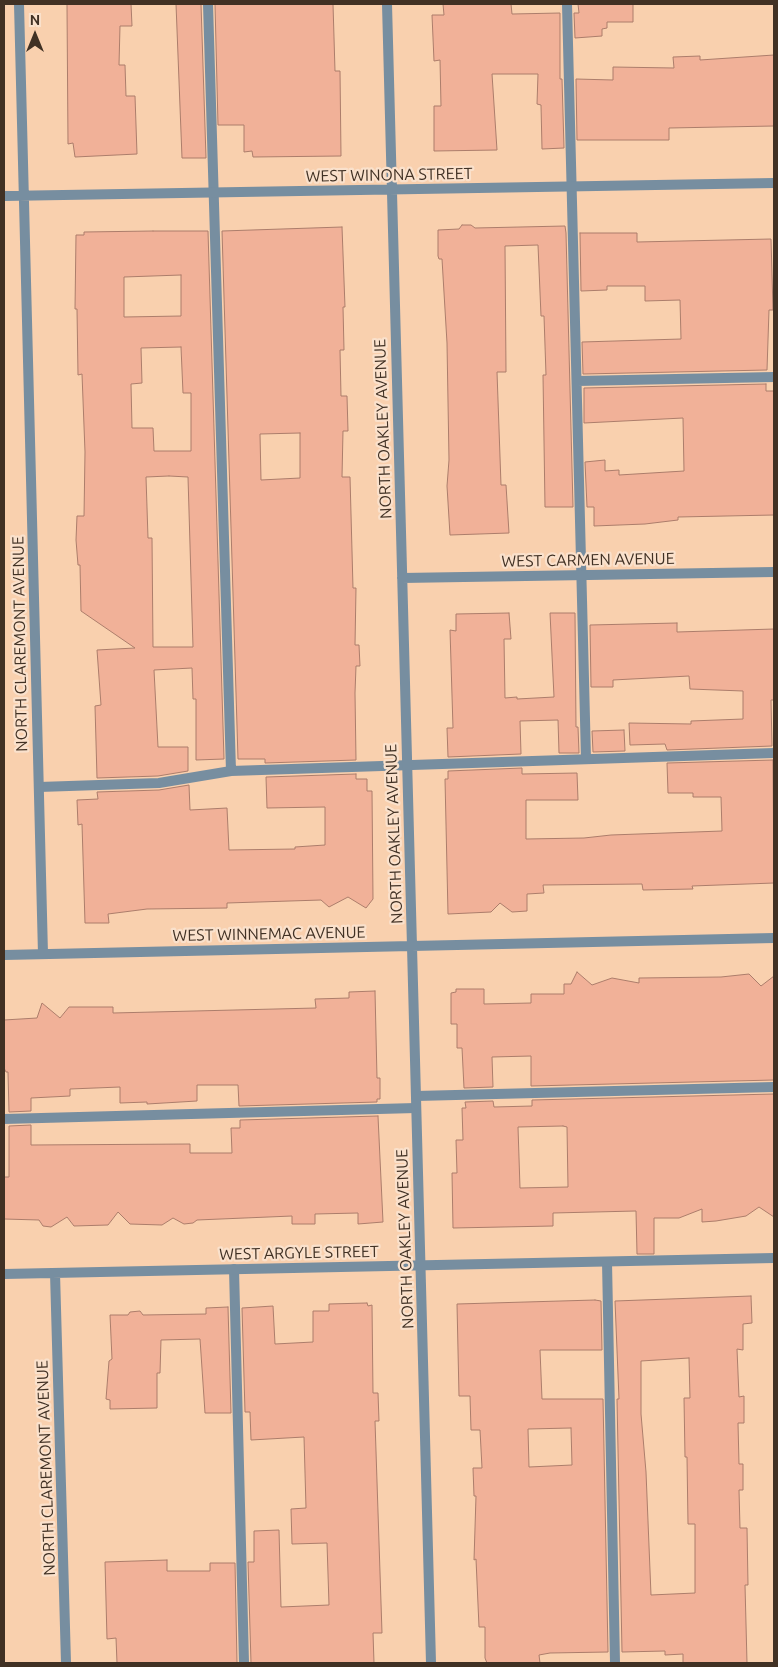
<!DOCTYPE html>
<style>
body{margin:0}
#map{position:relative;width:778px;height:1667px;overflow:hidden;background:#f9d0ae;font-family:Ubuntu,sans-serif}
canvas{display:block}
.frame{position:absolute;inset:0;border:5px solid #413124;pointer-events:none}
.north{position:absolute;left:10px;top:10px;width:50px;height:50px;-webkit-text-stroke:4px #fae1cc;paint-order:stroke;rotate:0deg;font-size:14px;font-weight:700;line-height:20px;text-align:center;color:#413124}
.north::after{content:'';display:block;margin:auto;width:18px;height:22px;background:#413124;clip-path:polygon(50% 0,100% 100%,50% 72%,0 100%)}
</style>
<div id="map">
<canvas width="778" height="1667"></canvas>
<div class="frame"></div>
<div class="north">N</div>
</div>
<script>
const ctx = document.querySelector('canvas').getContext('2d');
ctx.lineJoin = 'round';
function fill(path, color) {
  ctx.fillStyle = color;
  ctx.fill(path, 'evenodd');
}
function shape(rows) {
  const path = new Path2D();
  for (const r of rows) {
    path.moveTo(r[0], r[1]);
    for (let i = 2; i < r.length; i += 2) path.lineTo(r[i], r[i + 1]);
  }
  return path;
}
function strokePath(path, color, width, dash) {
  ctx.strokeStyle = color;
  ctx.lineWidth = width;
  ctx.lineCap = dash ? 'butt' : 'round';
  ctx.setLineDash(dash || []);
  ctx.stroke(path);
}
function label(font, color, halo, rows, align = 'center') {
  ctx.font = font + ' Ubuntu,sans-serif';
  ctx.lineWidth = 4.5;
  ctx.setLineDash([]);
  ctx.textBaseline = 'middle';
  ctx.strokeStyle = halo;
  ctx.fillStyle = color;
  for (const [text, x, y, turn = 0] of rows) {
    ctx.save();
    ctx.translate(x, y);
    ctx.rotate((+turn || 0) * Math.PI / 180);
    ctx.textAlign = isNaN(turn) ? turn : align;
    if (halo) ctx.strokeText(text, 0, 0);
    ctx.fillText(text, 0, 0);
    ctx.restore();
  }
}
const building = shape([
 [67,4,131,4,132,26,120,26,119,65,125,65,126,96,135,96,137,154,75,157,73,143,68,144,67,4],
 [176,4,201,4,206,158,182,158,176,4],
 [215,4,333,4,335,71,340,71,341,156,253,157,252,151,244,152,244,125,218,125,215,4],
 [443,4,511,4,512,14,560,13,560,79,562,79,564,148,542,149,541,105,537,104,538,74,492,74,497,150,434,151,434,106,441,106,440,60,434,61,432,15,444,15,443,4],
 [578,4,633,4,633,22,607,22,607,28,602,29,602,36,575,38,574,13,579,13,578,4],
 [774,55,774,126,669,128,669,140,577,140,576,79,613,80,613,67,674,68,673,57,700,56,700,60,774,55],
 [462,225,471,225,475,228,565,226,566,233,573,507,545,507,543,375,546,375,544,316,541,316,538,245,505,246,506,372,497,372,501,485,506,485,509,533,450,535,447,486,449,460,447,343,442,259,439,259,438,256,438,230,459,229,462,225],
 [342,227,345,307,343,307,344,350,340,350,341,396,347,396,348,431,343,431,342,477,350,477,353,588,356,588,355,645,359,645,360,666,356,666,355,693,356,760,265,763,265,759,238,759,222,231,342,227],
 [300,433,300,478,261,480,260,434,300,433],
 [153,231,208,231,224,759,196,760,196,699,193,699,192,668,154,670,158,747,188,747,188,771,158,776,97,778,95,706,101,705,97,650,135,648,81,611,80,565,78,565,76,540,77,516,84,516,85,452,82,374,78,375,77,309,75,309,76,235,84,235,84,232,153,231],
 [181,275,181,316,124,317,124,277,181,275],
 [181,347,183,393,191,393,191,451,154,451,153,428,132,428,131,384,142,383,141,348,181,347],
 [169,476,188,477,193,647,153,647,152,538,148,538,146,477,169,476],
 [580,233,637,233,637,242,771,239,773,310,769,310,767,370,583,374,582,342,681,339,680,300,645,301,645,286,607,286,607,290,581,291,580,233],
 [766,384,766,391,774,391,774,515,678,517,678,520,645,524,594,526,594,507,587,507,585,462,605,460,605,471,619,470,619,475,684,471,683,418,584,423,584,388,766,384],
 [509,613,511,639,504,639,505,698,517,697,517,699,554,697,550,613,575,613,576,727,578,727,579,753,559,753,558,720,520,721,521,754,448,757,447,728,453,728,450,630,456,631,456,614,509,613],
 [677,623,677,632,774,629,774,700,771,700,772,746,667,750,665,744,630,745,629,723,691,724,691,721,743,719,743,691,690,689,689,676,613,680,613,687,591,687,590,625,677,623],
 [624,730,625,751,593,752,592,731,624,730],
 [773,760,774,883,692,886,693,889,643,890,642,884,543,885,544,893,527,894,527,911,512,912,500,903,491,912,448,914,445,779,448,779,448,771,522,768,522,774,577,773,578,800,526,800,526,839,584,838,611,835,722,831,721,797,693,797,693,793,668,793,667,763,773,760],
 [356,774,356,779,367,779,367,791,372,791,373,899,366,908,348,897,329,907,321,900,227,903,227,908,147,909,108,914,109,923,85,923,82,824,78,825,77,800,98,799,97,792,159,790,189,785,190,810,227,808,229,850,295,849,295,847,325,845,325,807,267,808,266,777,356,774],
 [577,972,592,985,612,978,639,983,639,978,721,977,749,974,761,986,774,976,774,1080,531,1086,531,1056,492,1057,493,1087,464,1088,462,1048,457,1048,457,1024,451,1024,451,993,456,992,456,989,484,989,484,1004,531,1003,531,994,564,994,564,984,571,984,577,972],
 [375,991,377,1078,380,1078,380,1099,377,1099,377,1102,239,1106,238,1085,197,1085,197,1101,147,1104,147,1102,120,1103,120,1087,70,1089,70,1096,31,1098,31,1111,9,1112,8,1072,6,1072,4,1068,4,1020,37,1018,42,1003,60,1018,69,1007,113,1007,113,1013,316,1008,315,999,349,998,349,992,375,991],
 [774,1094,774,1217,759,1207,746,1216,716,1221,702,1222,702,1209,679,1218,654,1218,654,1254,637,1254,636,1211,553,1213,553,1226,453,1228,452,1173,457,1173,456,1140,463,1140,462,1108,466,1108,465,1102,493,1101,494,1107,532,1106,532,1100,774,1094],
 [563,1126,567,1127,568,1187,520,1188,518,1127,563,1126],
 [378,1116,383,1222,358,1224,358,1213,315,1214,315,1224,292,1224,292,1216,197,1220,193,1223,184,1224,173,1218,162,1225,130,1224,118,1212,108,1225,74,1226,67,1217,51,1227,43,1226,39,1220,4,1219,4,1177,9,1177,9,1126,31,1125,31,1145,190,1144,190,1153,232,1153,231,1128,240,1128,240,1120,378,1116],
 [751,1296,752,1323,743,1324,743,1350,737,1349,739,1397,744,1396,744,1423,738,1423,739,1464,743,1464,743,1490,739,1490,740,1528,747,1528,748,1585,745,1585,747,1663,683,1663,683,1654,665,1655,665,1651,622,1652,617,1399,619,1399,615,1301,751,1296],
 [689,1358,690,1398,684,1398,685,1457,687,1457,688,1524,695,1524,695,1593,651,1595,646,1472,641,1414,641,1361,689,1358],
 [595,1300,601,1301,602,1350,540,1350,542,1399,603,1399,608,1652,550,1653,539,1655,540,1663,487,1663,485,1658,485,1627,479,1627,476,1559,474,1560,476,1496,474,1496,473,1468,482,1468,480,1430,471,1430,470,1396,459,1396,457,1304,595,1300],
 [571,1428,572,1465,529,1467,528,1429,571,1428],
 [367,1303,368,1306,372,1305,373,1393,378,1393,379,1421,375,1421,382,1633,373,1633,374,1663,251,1663,248,1562,254,1562,254,1531,279,1530,281,1607,329,1605,327,1543,292,1544,291,1509,306,1508,304,1437,251,1440,250,1412,245,1412,242,1308,273,1306,275,1344,313,1342,313,1311,329,1311,329,1304,367,1303],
 [228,1307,231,1413,205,1413,200,1339,161,1340,160,1373,157,1373,157,1408,110,1409,110,1400,106,1399,109,1361,112,1359,110,1315,128,1315,130,1312,140,1311,143,1315,206,1314,206,1308,228,1307],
 [167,1560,167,1571,210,1571,210,1563,235,1563,237,1663,117,1663,116,1638,107,1639,105,1562,167,1560]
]);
fill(building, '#f1b198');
strokePath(building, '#ac7d6b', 1);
strokePath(shape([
 [208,4,231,771],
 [567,4,586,759],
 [577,381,774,377],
 [39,787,159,783,231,771,774,753],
 [416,1096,774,1087],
 [4,1119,416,1108],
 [607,1262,615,1663],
 [234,1269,244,1663]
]), '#778ea0', 10);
strokePath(shape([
 [19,4,43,954],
 [387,4,431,1663],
 [4,196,774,183],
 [402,578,774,572],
 [4,955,774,938],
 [55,1273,66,1663],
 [4,1274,774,1258]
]), '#778ea0', 10);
label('16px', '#413124', '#fae1cc', [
 ["WEST WINONA STREET",389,175,-1],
 ["NORTH OAKLEY AVENUE",383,429,-92],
 ["WEST CARMEN AVENUE",588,560,-1],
 ["NORTH CLAREMONT AVENUE",20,644,-91],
 ["NORTH OAKLEY AVENUE",394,834,-92],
 ["WEST WINNEMAC AVENUE",269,934,-1],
 ["NORTH OAKLEY AVENUE",405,1239,-92],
 ["WEST ARGYLE STREET",299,1253,-1],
 ["NORTH CLAREMONT AVENUE",46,1468,-92]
]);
</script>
